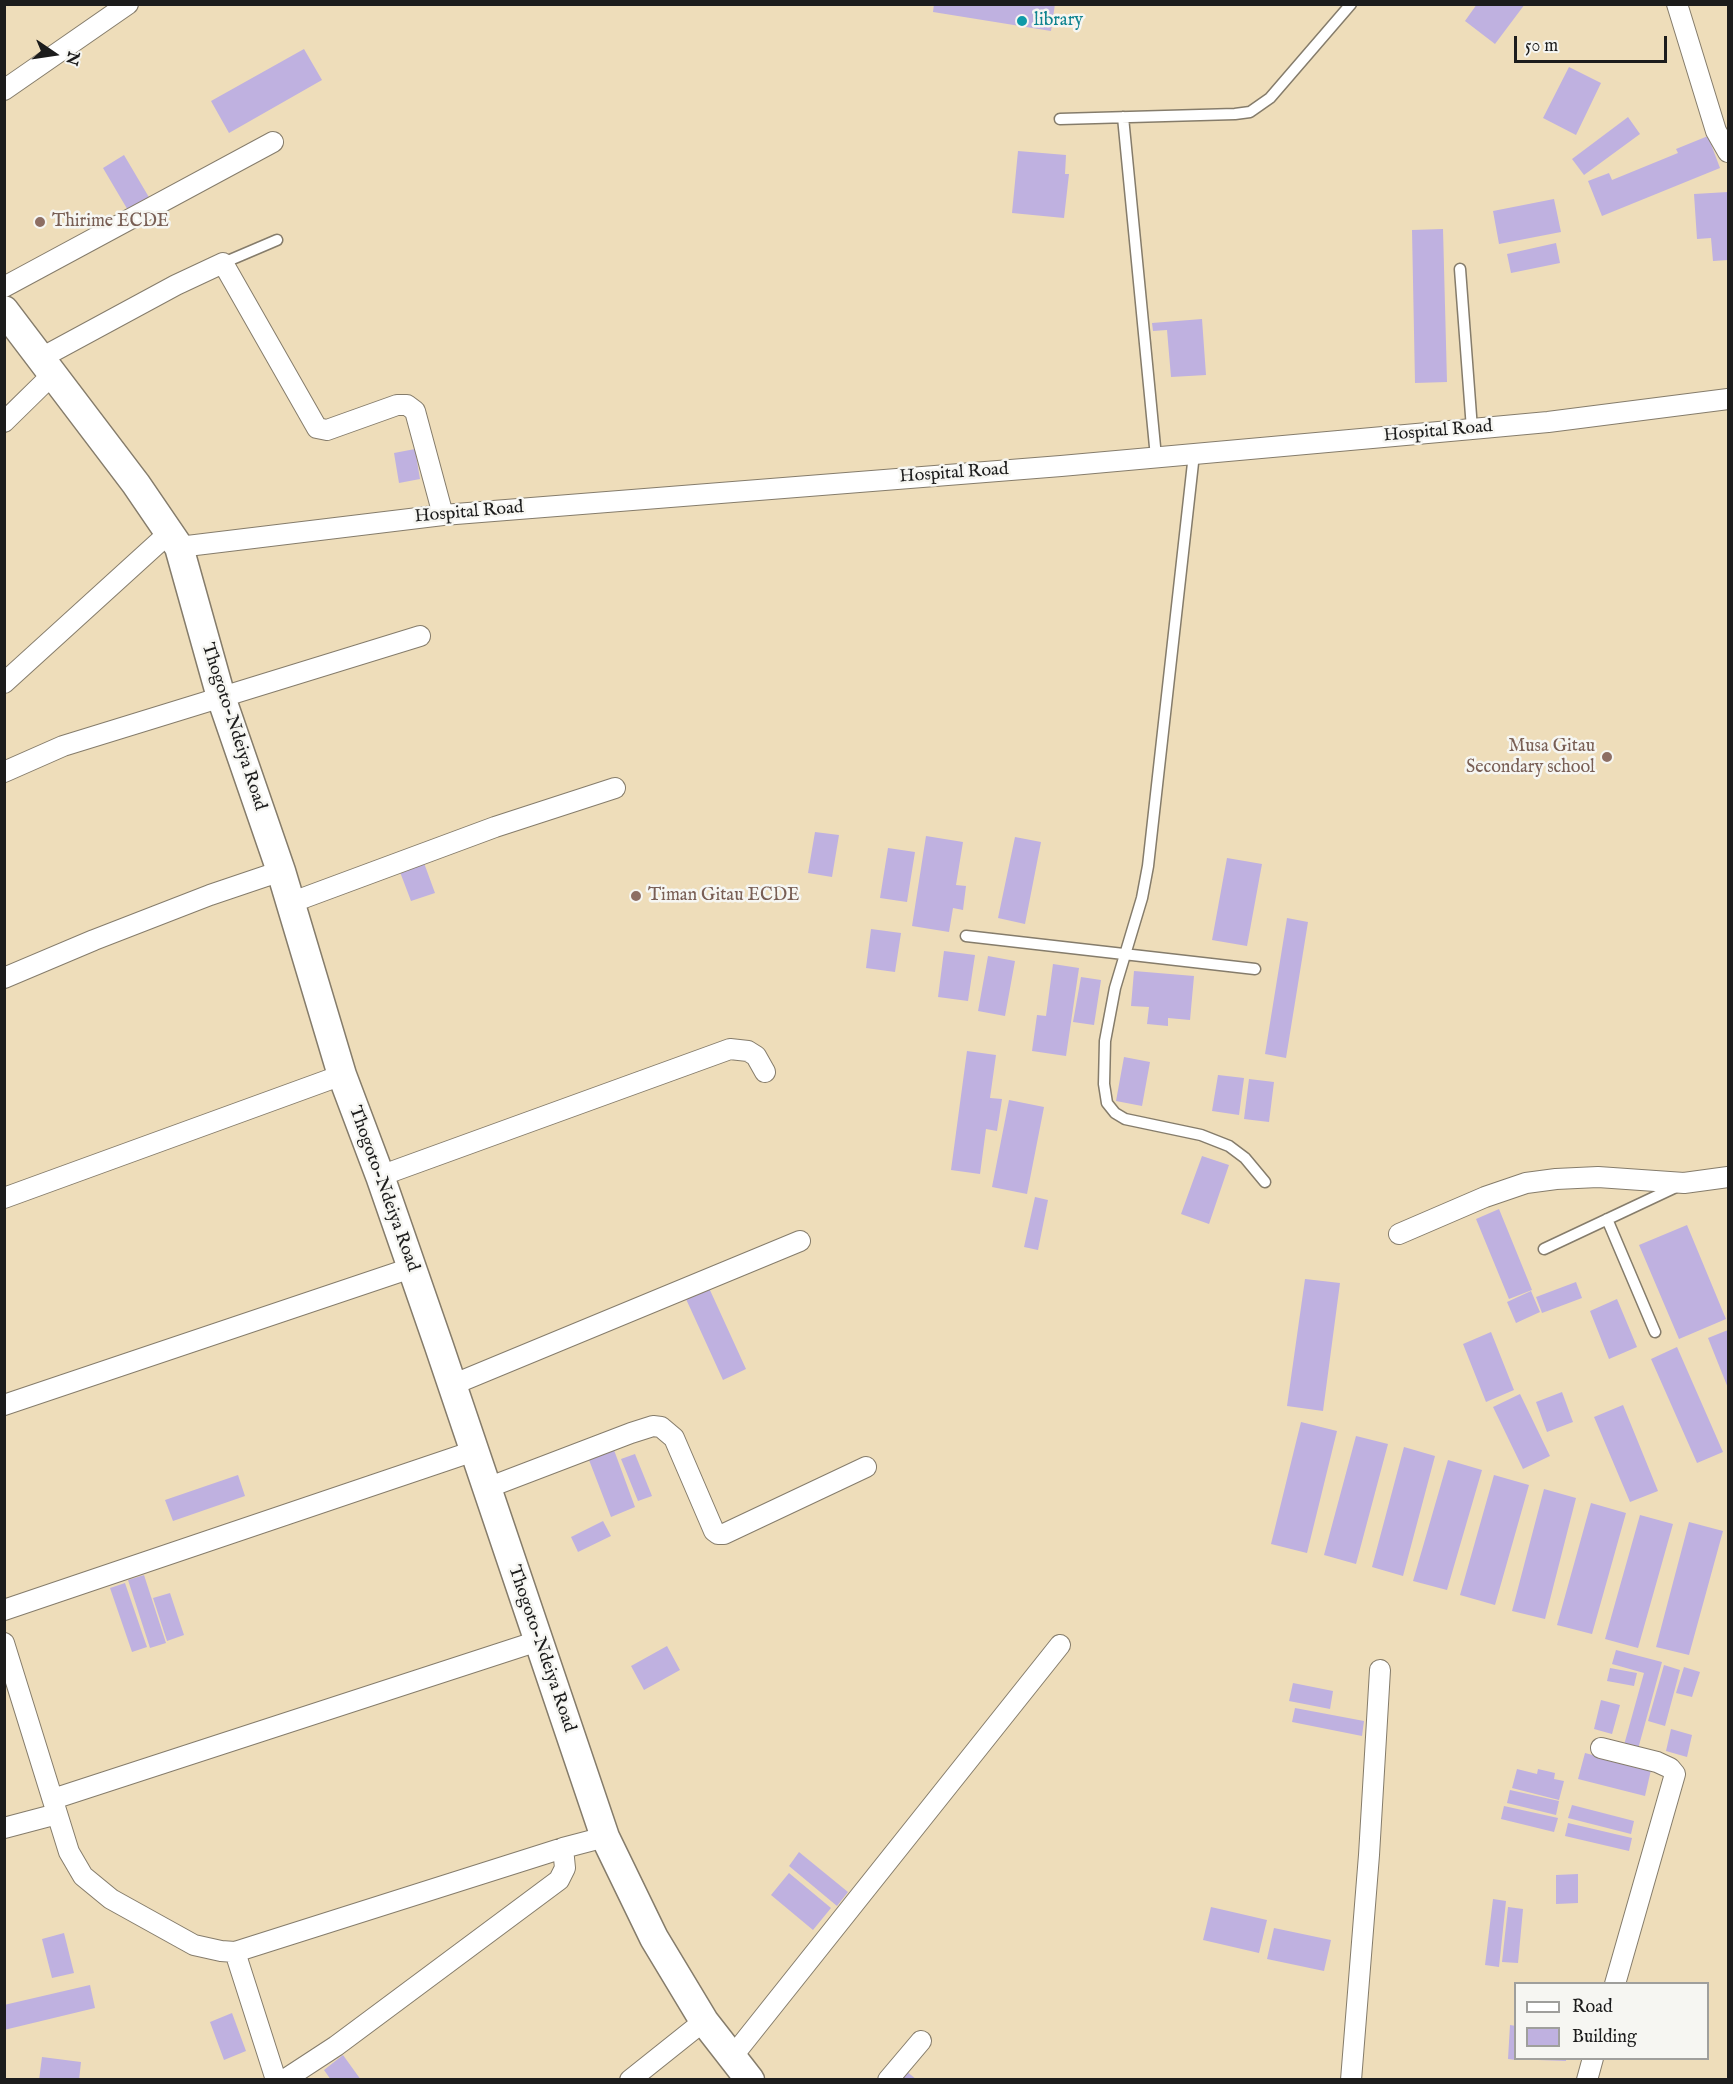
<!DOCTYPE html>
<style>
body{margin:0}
#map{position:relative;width:1733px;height:2084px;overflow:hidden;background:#eeddba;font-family:"IM FELL English",serif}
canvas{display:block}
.frame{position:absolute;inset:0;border:6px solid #1c1c1c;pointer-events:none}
.legend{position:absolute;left:1514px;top:1982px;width:195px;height:78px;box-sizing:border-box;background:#f6f6f2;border:2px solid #9f9f9c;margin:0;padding:8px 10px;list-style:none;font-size:18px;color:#1c1c1c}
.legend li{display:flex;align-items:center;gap:12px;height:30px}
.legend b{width:30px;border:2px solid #9f9f9c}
.north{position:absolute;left:24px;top:24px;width:60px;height:60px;-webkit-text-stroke:4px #f6f6f2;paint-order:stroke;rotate:103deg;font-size:16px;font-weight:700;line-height:24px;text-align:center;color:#1c1c1c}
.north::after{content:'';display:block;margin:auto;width:21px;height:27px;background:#1c1c1c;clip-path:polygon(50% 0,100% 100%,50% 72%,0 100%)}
.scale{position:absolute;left:1514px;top:36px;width:153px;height:27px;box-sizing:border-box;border:3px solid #1c1c1c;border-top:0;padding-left:8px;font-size:18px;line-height:21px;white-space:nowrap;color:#1c1c1c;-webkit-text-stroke:4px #f6f6f2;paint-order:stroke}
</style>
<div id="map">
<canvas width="1733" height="2084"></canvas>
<div class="frame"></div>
<ul class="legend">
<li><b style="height:8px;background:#fff"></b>Road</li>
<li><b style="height:16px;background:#bfb1e0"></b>Building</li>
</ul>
<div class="north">N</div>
<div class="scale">50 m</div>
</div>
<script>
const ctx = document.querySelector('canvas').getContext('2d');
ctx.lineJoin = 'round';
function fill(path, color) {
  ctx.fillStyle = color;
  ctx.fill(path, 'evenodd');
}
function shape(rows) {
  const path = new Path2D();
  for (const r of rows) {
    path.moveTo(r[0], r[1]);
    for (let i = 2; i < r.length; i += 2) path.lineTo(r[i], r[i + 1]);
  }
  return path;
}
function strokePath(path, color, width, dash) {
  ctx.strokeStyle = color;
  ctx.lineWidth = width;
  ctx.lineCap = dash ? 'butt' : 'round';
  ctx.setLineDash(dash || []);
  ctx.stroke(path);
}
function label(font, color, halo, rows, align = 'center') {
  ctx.font = font + ' "IM FELL English",serif';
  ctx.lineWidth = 5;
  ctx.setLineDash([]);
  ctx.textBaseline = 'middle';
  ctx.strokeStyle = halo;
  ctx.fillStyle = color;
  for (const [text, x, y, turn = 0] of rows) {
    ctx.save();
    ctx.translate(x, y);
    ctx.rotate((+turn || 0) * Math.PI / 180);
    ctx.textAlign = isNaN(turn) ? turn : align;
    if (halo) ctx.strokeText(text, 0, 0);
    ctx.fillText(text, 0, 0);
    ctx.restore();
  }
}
fill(shape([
 [934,4,1055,4,1051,31,933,12],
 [1477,4,1525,4,1495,44,1465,21],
 [304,49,322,80,229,133,211,101],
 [1569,67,1601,83,1576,135,1543,118],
 [1628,117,1640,134,1584,175,1572,159],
 [1708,136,1720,168,1602,216,1588,181,1609,173,1612,180,1678,153,1676,149],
 [1018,151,1066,155,1065,174,1069,174,1064,218,1012,213],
 [124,155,150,199,129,212,103,168],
 [1728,192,1728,260,1713,261,1711,238,1697,239,1694,194],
 [1554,199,1561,232,1499,244,1493,211],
 [1443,229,1447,382,1415,383,1412,230],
 [1556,243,1560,263,1511,273,1507,254],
 [1202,319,1206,375,1171,377,1167,330,1153,331,1152,323],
 [415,449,420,479,399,483,394,453],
 [815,832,839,835,832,877,808,873],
 [926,836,963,842,956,885,966,886,963,910,953,908,949,932,912,926],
 [1015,837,1041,842,1025,924,998,918],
 [888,848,915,852,907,902,880,898],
 [1227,858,1262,864,1247,946,1212,940],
 [424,863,435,893,411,901,400,872],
 [1287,918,1308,922,1286,1058,1265,1054],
 [871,929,901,933,895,972,866,968],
 [944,951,975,955,968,1001,938,997],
 [988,956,1015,961,1005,1016,978,1011],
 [1053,964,1079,968,1066,1056,1032,1051,1037,1015,1046,1016],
 [1134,971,1194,976,1190,1020,1168,1018,1168,1026,1147,1024,1149,1007,1131,1006],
 [1081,977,1101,980,1094,1025,1073,1022],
 [967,1051,996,1055,990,1098,1002,1099,997,1131,986,1129,980,1174,951,1170],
 [1124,1057,1150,1062,1142,1106,1116,1101],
 [1218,1075,1244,1078,1239,1115,1212,1111],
 [1249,1079,1274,1082,1269,1122,1244,1119],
 [1009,1100,1044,1107,1027,1194,992,1187],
 [1202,1156,1229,1165,1209,1224,1181,1214],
 [1035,1197,1048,1200,1038,1250,1024,1247],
 [1499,1209,1532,1290,1509,1299,1476,1219],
 [1687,1225,1726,1319,1679,1339,1639,1245],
 [1305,1279,1340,1283,1323,1411,1287,1406],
 [1576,1282,1582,1298,1542,1313,1536,1297],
 [709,1288,746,1369,723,1380,686,1299],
 [1531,1291,1540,1312,1516,1323,1507,1302],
 [1617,1299,1637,1347,1609,1359,1590,1311],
 [1728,1330,1728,1388,1708,1338],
 [1491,1332,1514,1390,1486,1402,1463,1344],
 [1677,1347,1723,1452,1697,1463,1651,1359],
 [1562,1392,1573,1422,1547,1432,1536,1402],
 [1520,1394,1550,1456,1523,1469,1493,1407],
 [1623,1405,1658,1491,1630,1502,1594,1417],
 [1301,1422,1337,1431,1307,1553,1271,1544],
 [1356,1436,1388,1444,1356,1564,1324,1555],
 [1404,1447,1435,1456,1403,1576,1372,1567],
 [614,1450,635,1507,611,1517,589,1460],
 [635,1454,652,1496,638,1501,621,1459],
 [1448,1460,1482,1470,1447,1590,1413,1581],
 [238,1475,245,1496,173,1521,165,1500],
 [1494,1475,1529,1485,1495,1605,1460,1595],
 [1544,1489,1576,1498,1545,1619,1512,1611],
 [1591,1503,1626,1513,1592,1634,1557,1625],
 [1640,1515,1673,1524,1638,1648,1605,1639],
 [603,1521,611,1536,578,1552,571,1537],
 [1689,1522,1723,1531,1689,1655,1656,1647],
 [144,1575,166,1643,150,1648,128,1580],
 [125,1583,147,1647,132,1652,110,1588],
 [170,1593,184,1635,167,1641,153,1598],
 [667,1646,680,1670,644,1690,631,1666],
 [1616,1650,1662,1662,1638,1749,1624,1745,1644,1673,1612,1664],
 [1664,1665,1680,1670,1665,1726,1648,1721],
 [1684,1667,1700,1672,1692,1697,1676,1693],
 [1610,1668,1637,1673,1634,1686,1607,1681],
 [1293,1683,1333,1691,1330,1709,1289,1701],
 [1601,1700,1620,1705,1612,1734,1594,1729],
 [1295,1708,1364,1721,1362,1736,1292,1722],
 [1671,1729,1692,1735,1687,1757,1666,1751],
 [1585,1753,1651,1770,1645,1796,1578,1779],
 [1517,1769,1537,1774,1538,1769,1555,1773,1554,1779,1564,1781,1559,1800,1512,1788],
 [1510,1790,1559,1801,1556,1815,1507,1803],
 [1572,1805,1634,1821,1631,1834,1568,1818],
 [1504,1806,1558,1818,1554,1832,1501,1819],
 [1568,1823,1632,1838,1629,1851,1565,1836],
 [799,1852,848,1892,837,1906,789,1866],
 [789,1873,831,1908,813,1930,771,1895],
 [1578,1874,1578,1903,1556,1904,1556,1875],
 [1493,1899,1506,1901,1499,1967,1485,1965],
 [1211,1907,1267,1920,1259,1953,1203,1940],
 [1508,1907,1523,1909,1518,1963,1502,1962],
 [1274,1928,1331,1940,1324,1971,1267,1959],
 [64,1933,74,1973,52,1978,42,1939],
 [90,1985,95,2008,4,2030,4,2005],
 [232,2013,246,2051,224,2060,210,2022],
 [1510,2025,1516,2026,1516,2060,1508,2059],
 [343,2055,361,2080,331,2080,324,2070],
 [42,2057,81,2062,79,2080,39,2080],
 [1538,2058,1566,2058,1566,2061,1538,2060],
 [905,2070,917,2080,898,2080]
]), '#bfb1e0');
const lane = shape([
 [1123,117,1156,457],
 [1060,119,1235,114,1250,112,1270,98,1351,4],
 [223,263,277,240],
 [1460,269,1472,429],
 [1194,454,1148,866,1142,898,1115,988,1105,1041,1104,1084,1107,1103,1115,1113,1125,1119,1201,1135,1229,1146,1245,1158,1265,1182],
 [966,936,1255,969],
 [1607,1219,1655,1332],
 [1544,1249,1678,1186]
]);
const street = shape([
 [1677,4,1716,131,1728,152],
 [4,90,128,4],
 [4,287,273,142],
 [41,358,176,285,223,263,317,428,327,430,397,405,407,405,415,411,443,515],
 [4,422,53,374],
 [179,547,443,515,1061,466,1472,429,1548,422,1728,399],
 [4,683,169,533],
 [4,772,63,746,420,636],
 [290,903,495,827,615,788],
 [4,978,94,940,210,895,281,871],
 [380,1176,730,1049,748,1051,756,1056,765,1072],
 [4,1198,342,1075],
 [1399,1234,1485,1197,1526,1183,1556,1179,1598,1177,1684,1183,1728,1177],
 [452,1385,800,1241],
 [4,1405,411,1268],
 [487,1488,631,1433,653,1426,661,1427,674,1438,714,1531,718,1534,724,1534,866,1467],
 [4,1610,474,1451],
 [4,1643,69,1852,83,1876,111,1899,194,1945,221,1951,235,1952,563,1848,605,1837],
 [1601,1748,1657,1762,1670,1768,1675,1774,1615,1984],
 [53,1799,538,1641],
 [4,1828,57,1814],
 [235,1952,276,2080],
 [732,2057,1060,1645],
 [284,2080,336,2046,559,1880,565,1868,563,1848],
 [630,2080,704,2021],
 [888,2080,921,2041],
 [1351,2080,1369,1855,1380,1670],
 [1587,2080,1593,2058]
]);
const secondary = shape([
 [4,310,136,484,179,547,221,697,281,871,342,1075,380,1176,439,1346,605,1837,654,1938,704,2021,750,2080]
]);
strokePath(lane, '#857c6b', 13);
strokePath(street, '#857c6b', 22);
strokePath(secondary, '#857c6b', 31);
strokePath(lane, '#fff', 10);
strokePath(street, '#fff', 20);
strokePath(secondary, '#fff', 28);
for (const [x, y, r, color] of [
 [1022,21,6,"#0f9aa8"],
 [40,222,6,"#8d6e63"],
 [1607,757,6,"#8d6e63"],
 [636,896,6,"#8d6e63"]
]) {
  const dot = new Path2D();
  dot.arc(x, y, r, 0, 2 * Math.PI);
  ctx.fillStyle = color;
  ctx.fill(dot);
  strokePath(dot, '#f6f6f2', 2);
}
label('18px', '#0d838f', '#f6f6f2', [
 ["library",1034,21]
], 'left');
label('18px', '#785e54', '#f6f6f2', [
 ["Thirime ECDE",52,222],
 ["Musa Gitau",1595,747,"right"],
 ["Secondary school",1595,768,"right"],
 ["Timan Gitau ECDE",648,896]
], 'left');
label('18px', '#1c1c1c', '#f6f6f2', [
 ["Hospital Road",1438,432,-5],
 ["Hospital Road",954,474,-4],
 ["Hospital Road",469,513,-5],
 ["Thogoto-Ndeiya Road",233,727,72],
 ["Thogoto-Ndeiya Road",383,1189,70],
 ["Thogoto-Ndeiya Road",541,1649,71]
]);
</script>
